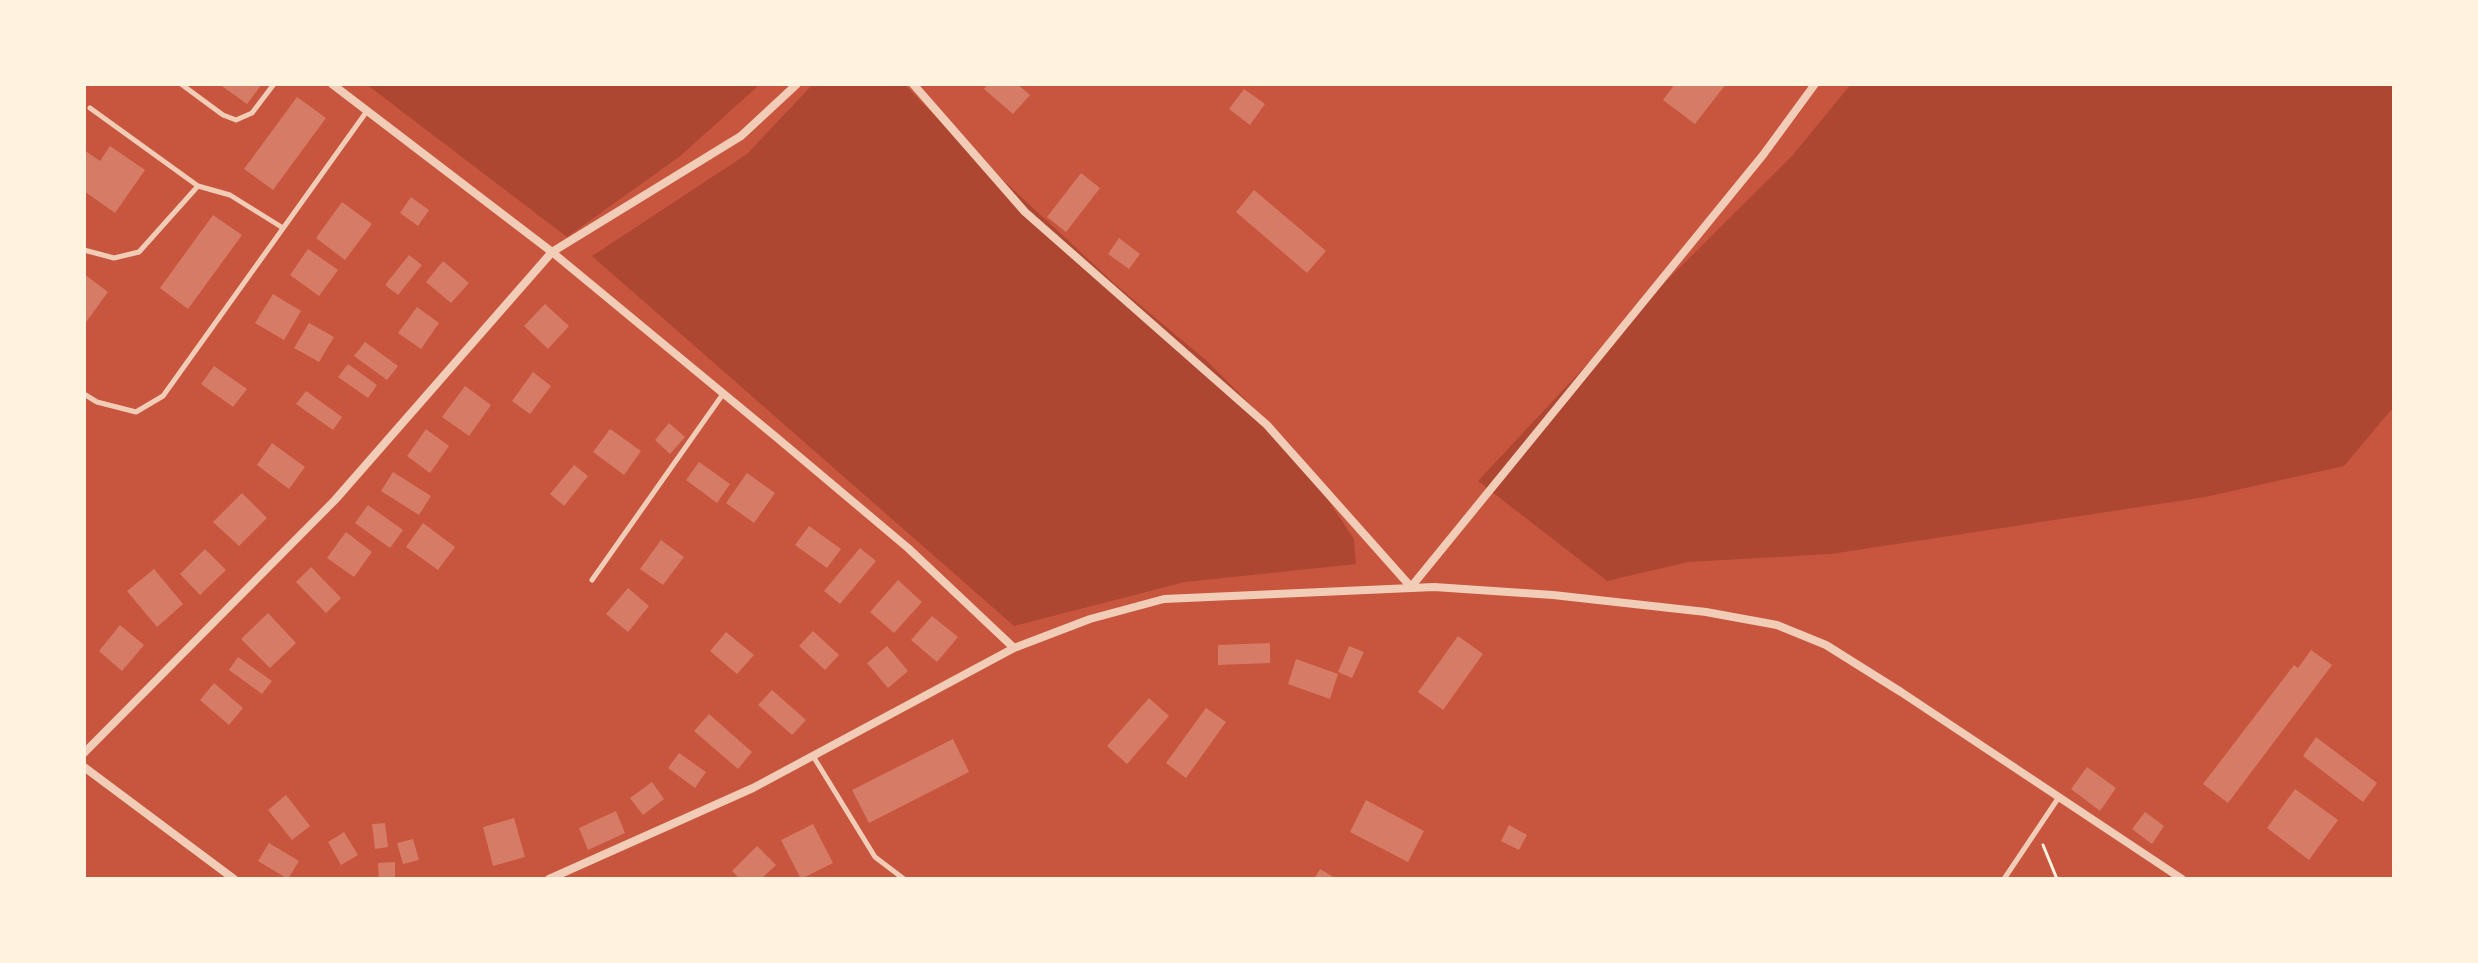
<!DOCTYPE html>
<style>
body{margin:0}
#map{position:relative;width:2478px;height:963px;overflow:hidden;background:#c8553d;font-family:Raleway,sans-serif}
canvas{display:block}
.frame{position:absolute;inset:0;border:86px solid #fff3e0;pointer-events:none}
</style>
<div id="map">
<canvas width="2478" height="963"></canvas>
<div class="frame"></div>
</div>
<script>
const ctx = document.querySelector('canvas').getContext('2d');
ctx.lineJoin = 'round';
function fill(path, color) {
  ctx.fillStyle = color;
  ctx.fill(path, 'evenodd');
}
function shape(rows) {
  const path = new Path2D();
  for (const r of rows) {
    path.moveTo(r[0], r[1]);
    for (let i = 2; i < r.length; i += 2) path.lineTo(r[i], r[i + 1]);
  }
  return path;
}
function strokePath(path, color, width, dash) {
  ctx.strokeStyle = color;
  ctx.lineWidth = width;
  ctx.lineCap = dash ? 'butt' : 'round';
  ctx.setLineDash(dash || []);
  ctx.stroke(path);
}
fill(shape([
 [366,84,754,84,757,87,679,157,567,237],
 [813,84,904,84,947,128,1116,285,1207,361,1292,446,1354,539,1356,564,1185,582,1014,626,592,256,747,154],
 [1851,84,2394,84,2394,411,2391,410,2344,466,2205,497,1831,554,1688,562,1607,581,1478,481,1648,299,1792,156]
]), '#ae4732');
fill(shape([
 [219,84,262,84,247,104],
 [988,84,1017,84,1030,95,1013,114,984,89],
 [1675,84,1726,84,1695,124,1663,100],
 [1244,89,1265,104,1250,125,1229,109],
 [297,97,326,118,273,190,244,169],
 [110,146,145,170,115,213,84,191,84,150,100,161],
 [1081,173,1100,188,1066,232,1047,217],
 [1254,190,1326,251,1307,273,1236,212],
 [411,197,429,210,418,226,400,213],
 [342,202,372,224,345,260,316,238],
 [213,215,242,235,188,309,160,288],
 [1119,238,1140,254,1129,269,1108,254],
 [308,249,338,270,319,296,290,275],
 [409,255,422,265,398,295,385,285],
 [443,261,469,283,451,303,426,282],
 [84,274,108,292,84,325],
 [273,294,301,311,284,340,255,323],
 [545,304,569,326,548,349,524,326],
 [417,307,439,323,421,349,398,333],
 [309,323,334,337,319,362,294,348],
 [365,342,398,366,387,380,354,356],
 [348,364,377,385,368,398,338,377],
 [214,366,247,389,233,407,201,384],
 [533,372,551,386,530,414,512,401],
 [465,386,491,405,469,436,442,417],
 [306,391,342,417,333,430,296,404],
 [669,423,685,437,670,454,655,440],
 [426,429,449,446,430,473,407,456],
 [610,429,641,451,624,475,593,452],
 [272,443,305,467,289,489,257,465],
 [699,462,730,484,717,503,686,480],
 [574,465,588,476,564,506,550,494],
 [393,472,431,496,419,515,381,491],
 [747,473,775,493,754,523,726,503],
 [242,493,267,518,239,546,213,522],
 [368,505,403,530,390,548,355,523],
 [423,523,455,547,438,570,406,547],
 [809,526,841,549,827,568,795,545],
 [346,532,372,552,354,577,327,558],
 [661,540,684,557,663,585,640,569],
 [860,548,876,561,840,604,824,591],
 [205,549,226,570,200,595,180,574],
 [311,567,341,598,326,613,296,582],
 [154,569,183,604,157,627,127,591],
 [898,580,922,602,894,633,870,612],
 [628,588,649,606,628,632,606,614],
 [268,613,296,643,270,668,241,639],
 [932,616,958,637,937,662,911,640],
 [120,625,144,645,122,671,99,651],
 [813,631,839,655,825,670,799,646],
 [726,632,754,655,737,674,710,651],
 [1458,636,1483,654,1443,710,1418,692],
 [1270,643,1270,663,1218,665,1218,645],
 [887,646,908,671,888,688,867,663],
 [1349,646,1364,652,1352,678,1338,672],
 [2311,650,2332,665,2228,803,2203,784,2294,665,2298,668],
 [238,657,272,681,262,694,229,670],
 [1296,659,1338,674,1330,699,1288,684],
 [214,683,243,708,229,725,200,700],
 [772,690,806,720,792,735,758,705],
 [1149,698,1169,716,1127,764,1107,746],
 [1206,708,1226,722,1186,778,1166,763],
 [709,714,752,752,738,769,694,731],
 [2316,737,2377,783,2363,802,2303,756],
 [953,739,969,772,869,823,852,790],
 [679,753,706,772,695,788,668,768],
 [2087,767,2116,788,2100,811,2071,789],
 [652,782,664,799,643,815,630,798],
 [2295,789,2338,820,2309,860,2267,828],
 [286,795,310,826,292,840,268,810],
 [1366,800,1424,831,1408,862,1350,832],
 [616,811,625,833,588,850,579,828],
 [2145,812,2164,826,2152,844,2132,829],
 [514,818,525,857,493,866,483,827],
 [385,823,388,847,375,849,372,824],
 [813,824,833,863,801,879,781,840],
 [1509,825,1527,835,1519,850,1501,841],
 [344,832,358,855,341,865,328,842],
 [413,839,419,860,403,864,397,843],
 [269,843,299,861,288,879,258,861],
 [757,846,776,865,761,879,740,879,732,871],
 [395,862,395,879,379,879,378,863],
 [1320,869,1337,879,1314,879]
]), '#d67c66');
strokePath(shape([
 [2043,845,2057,879]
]), '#fff3e0', 3);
strokePath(shape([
 [181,84,223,115,236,120,252,113,274,84],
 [90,108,198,186,230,195,283,228],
 [84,250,114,258,139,252,198,186],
 [84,394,97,402,136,412,163,396,367,111],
 [592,580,723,394],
 [813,756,875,857,904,879],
 [2004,879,2059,797]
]), '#f1ccb7', 5);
strokePath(shape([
 [332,84,552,252,776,437,908,548,1014,648],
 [913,84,1025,212,1267,425,1411,587,1763,155,1815,84],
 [84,753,335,500,552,252,741,136,797,84],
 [84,767,234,879],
 [549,879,753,788,1014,648,1090,619,1164,599,1434,587,1553,595,1706,612,1777,625,1826,645,1901,692,2182,879]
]), '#f1ccb7', 8);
</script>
